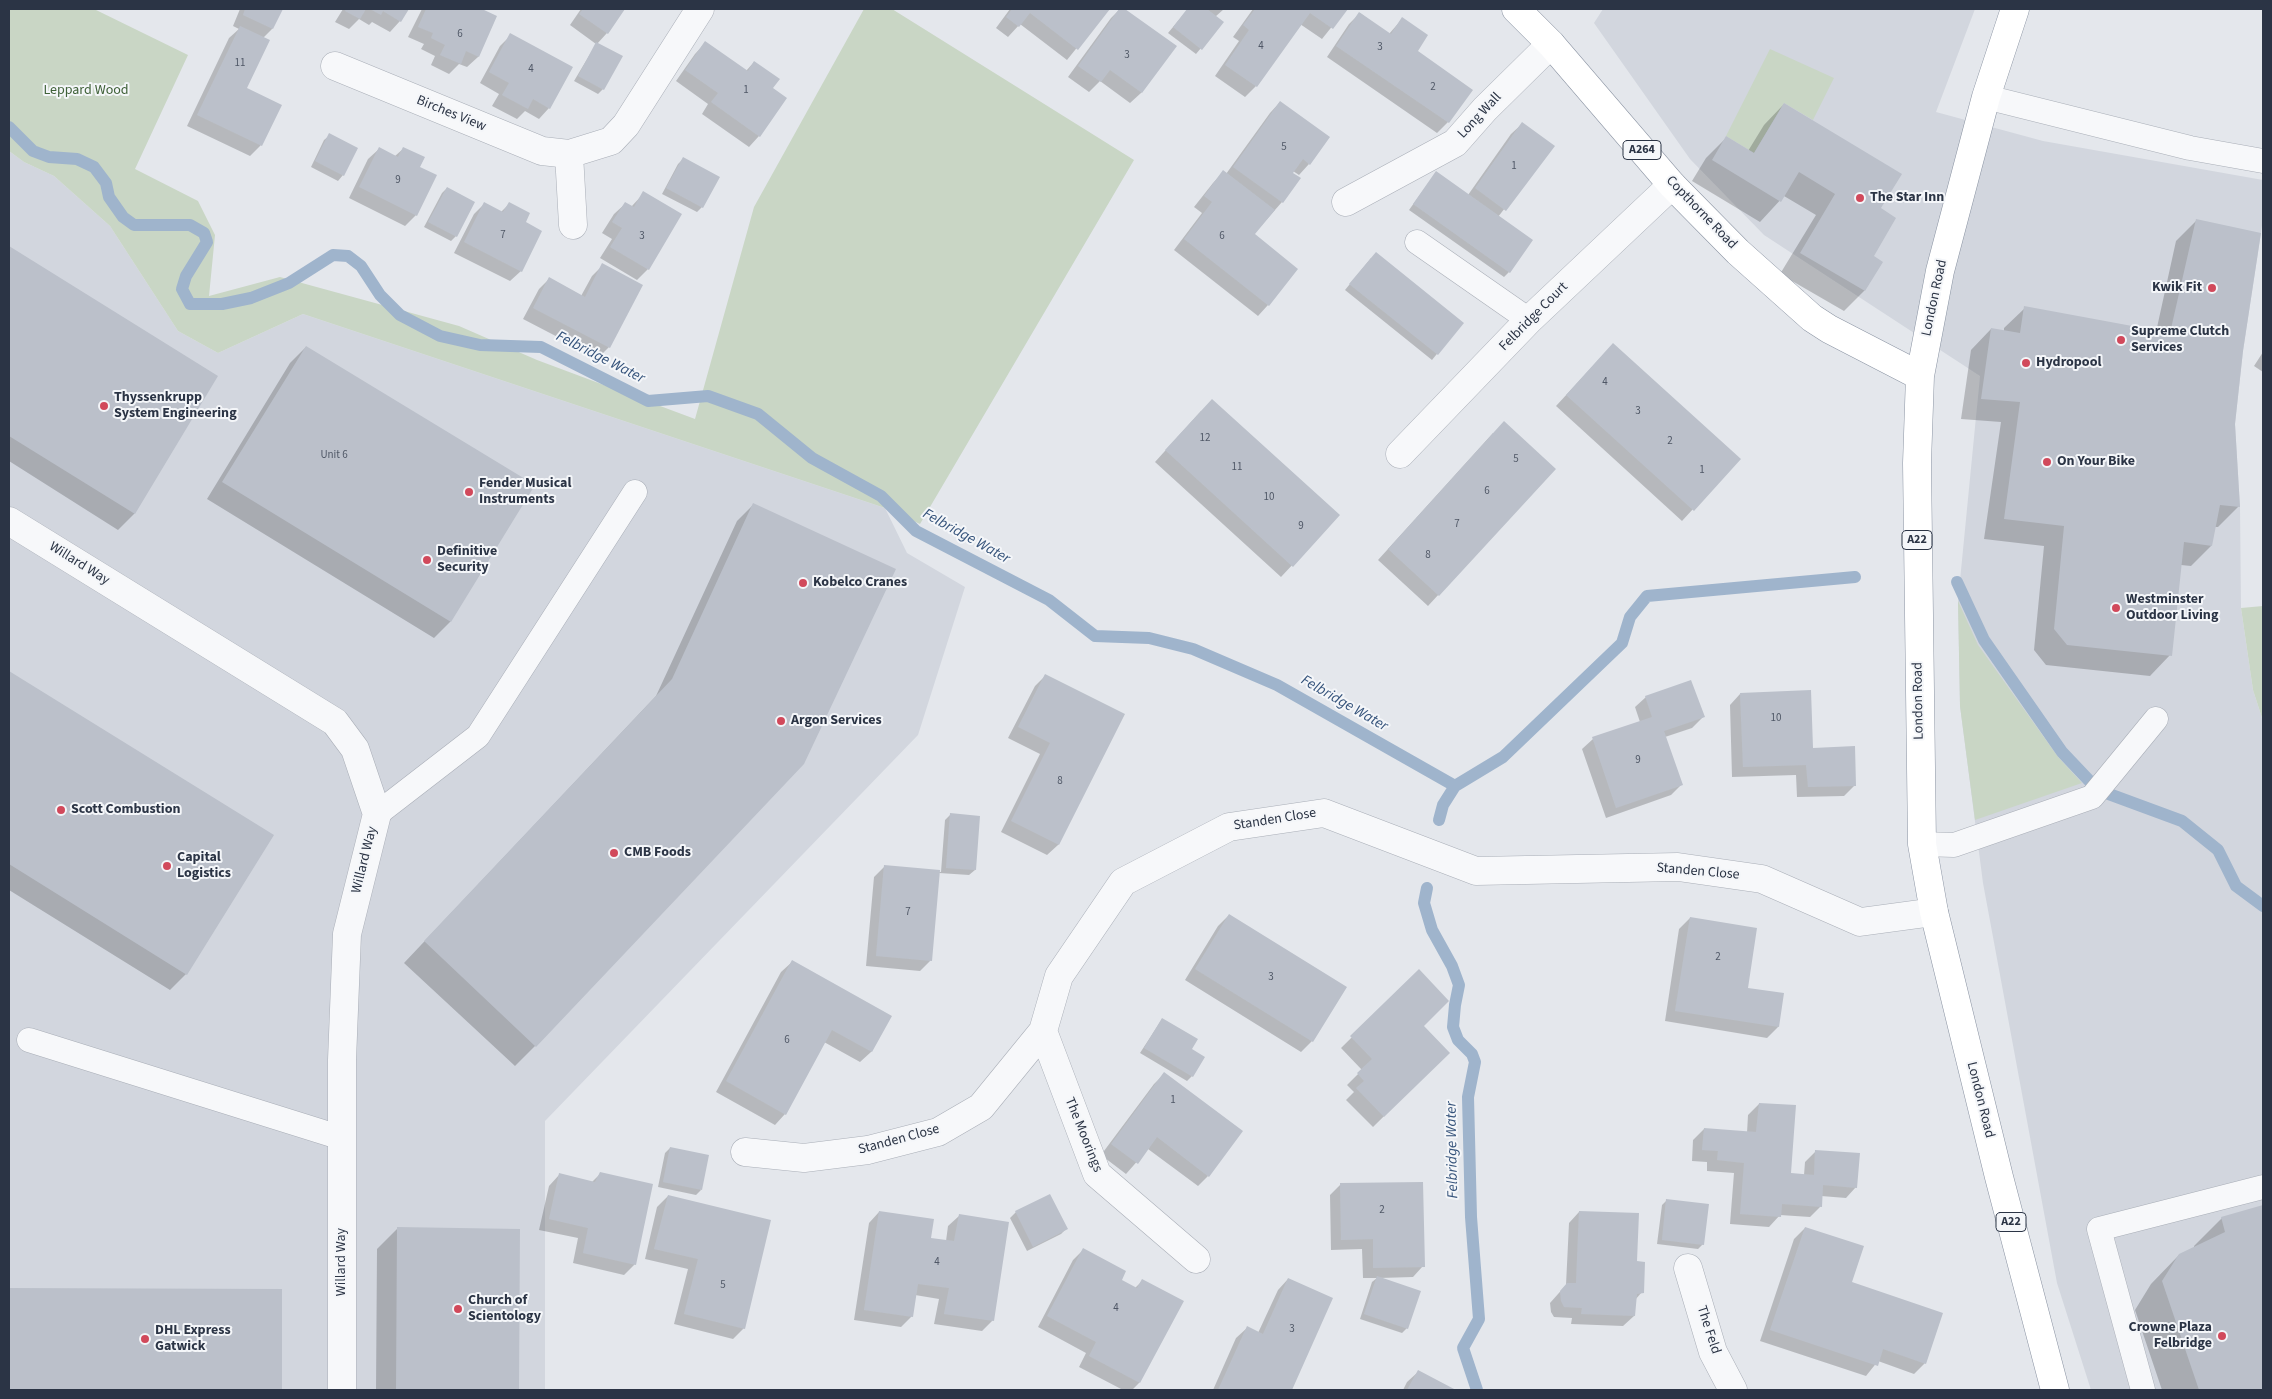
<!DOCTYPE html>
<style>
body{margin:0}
#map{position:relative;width:2272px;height:1399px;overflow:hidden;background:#e4e7ec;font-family:"Source Sans 3",sans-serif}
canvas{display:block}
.frame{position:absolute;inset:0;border:10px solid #2b3445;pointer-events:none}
</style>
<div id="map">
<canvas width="2272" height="1399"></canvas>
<div class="frame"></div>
</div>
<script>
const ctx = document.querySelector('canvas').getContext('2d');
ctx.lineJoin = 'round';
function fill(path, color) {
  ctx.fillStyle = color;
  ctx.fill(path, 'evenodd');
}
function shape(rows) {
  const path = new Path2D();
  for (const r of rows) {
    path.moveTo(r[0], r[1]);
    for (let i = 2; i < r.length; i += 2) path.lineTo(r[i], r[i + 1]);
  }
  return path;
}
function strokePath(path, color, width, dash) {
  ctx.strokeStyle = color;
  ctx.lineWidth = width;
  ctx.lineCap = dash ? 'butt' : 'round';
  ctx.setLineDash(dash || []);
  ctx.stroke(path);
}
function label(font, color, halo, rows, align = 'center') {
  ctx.font = font + ' "Source Sans 3",sans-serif';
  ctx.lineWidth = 4;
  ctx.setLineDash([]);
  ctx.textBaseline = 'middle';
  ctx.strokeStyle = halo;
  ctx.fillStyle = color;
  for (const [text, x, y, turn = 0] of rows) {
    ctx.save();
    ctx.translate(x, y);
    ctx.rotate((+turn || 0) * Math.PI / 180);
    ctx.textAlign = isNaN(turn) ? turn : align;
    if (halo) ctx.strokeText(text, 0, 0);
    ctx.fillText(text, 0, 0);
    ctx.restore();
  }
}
fill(shape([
 [1603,9,1975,9,1936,112,2043,141,2263,180,2263,219,2243,351,2235,424,2240,507,2241,608,2253,690,2263,721,2263,1390,2091,1390,2057,1283,1983,883,1960,706,1958,601,1980,376,1764,235,1690,159,1594,23],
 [9,151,24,162,54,176,110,226,178,331,218,353,303,314,885,508,907,553,965,587,918,735,545,1121,545,1390,9,1390]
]), '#d2d6de');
fill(shape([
 [9,9,94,9,188,55,135,169,198,201,215,235,209,296,280,277,459,326,537,360,695,419,754,207,864,9,892,9,1134,160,920,524,885,508,303,314,218,353,178,331,110,226,54,176,24,162,9,151],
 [1770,49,1834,78,1813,120,1784,103,1754,153,1726,136],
 [1958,601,1978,645,2058,757,2082,783,1975,820,1960,706],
 [2263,606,2263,721,2253,690,2241,608]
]), '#c9d6c5');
fill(shape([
 [240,9,281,9,272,29,263,38,245,88,261,145,250,156,187,126,229,38,239,29,233,26],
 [343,9,407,9,400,21,390,32,372,22,369,25,359,19,349,29,335,22],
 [422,9,479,9,496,17,478,57,467,67,459,64,449,74,431,65,435,56,421,49,424,44,408,37],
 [581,9,624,9,607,33,597,44,603,89,598,94,574,81,596,44,570,25],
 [1010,9,1108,9,1067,60,1020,24,1008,37,996,28],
 [1120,9,1175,46,1141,93,1130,103,1100,81,1089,92,1068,77,1111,18],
 [1188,9,1224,9,1215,17,1222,23,1196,54,1168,33],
 [1253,9,1346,9,1322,39,1300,24,1256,86,1245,97,1215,76,1239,41,1233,37],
 [1360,13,1389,34,1402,19,1416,51,1471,90,1448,122,1437,133,1327,57,1349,24],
 [511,35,549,108,539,119,525,111,517,119,492,106,499,94,480,83,500,46],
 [705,43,746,71,754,62,771,89,759,136,749,147,702,114,708,104,676,81,695,54],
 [1280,102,1309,164,1299,175,1293,171,1291,173,1299,178,1282,202,1253,235,1268,305,1258,316,1174,250,1202,213,1194,207,1213,183,1223,172,1226,174,1270,113],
 [1784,104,1880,208,1872,256,1881,263,1864,291,1844,311,1780,274,1816,215,1784,196,1760,222,1692,181,1706,158,1726,138,1748,151,1764,125],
 [1522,124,1553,146,1498,217,1509,272,1504,277,1409,210,1432,178,1468,195,1511,134],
 [330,135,357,149,343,175,338,181,311,167,324,140],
 [379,149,395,156,403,149,418,168,416,215,405,226,349,198,368,159],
 [684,158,702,207,697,212,662,194,678,164],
 [447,188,456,236,451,241,424,227,442,193],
 [644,193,648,269,637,280,600,258,612,239,602,233,614,214,625,204,631,207],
 [484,204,501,212,509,204,524,223,521,271,510,281,454,253,474,214],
 [2197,220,2241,351,2234,424,2239,506,2218,527,2215,527,2211,546,2191,566,2181,565,2170,655,2150,676,2046,665,2034,650,2044,546,1984,539,2001,422,1961,419,1971,350,1991,329,2004,331,2004,328,2025,308,2156,332,2176,241],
 [9,247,216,377,134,514,118,530,9,461],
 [1371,258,1462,323,1432,360,1345,290],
 [603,265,609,347,598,358,523,319,539,289,549,279,581,296,592,276],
 [306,347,533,486,450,622,434,638,207,499,290,363],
 [2263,352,2263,372,2254,366],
 [1602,356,1739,459,1682,521,1556,406],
 [1201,411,1339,515,1281,577,1155,462],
 [1493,433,1554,469,1428,606,1378,560],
 [753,505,535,1046,515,1066,404,963,656,696,737,521],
 [9,673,272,836,186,974,170,990,9,890],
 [1045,676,1123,715,1058,845,1047,855,1001,832,1040,754,1008,738,1035,686],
 [1740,694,1812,749,1855,785,1844,796,1797,797,1796,775,1732,777,1730,705],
 [1646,697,1703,717,1692,728,1665,737,1682,784,1671,795,1606,818,1582,749,1593,739,1640,722,1635,707],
 [950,815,975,870,969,875,939,873,931,960,920,971,866,966,874,877,885,866,941,872,945,820],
 [1229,915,1312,1041,1301,1052,1185,980,1218,926],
 [1690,918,1747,989,1783,994,1778,1027,1767,1038,1665,1021,1679,929],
 [792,962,890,1016,871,1052,860,1062,824,1042,785,1114,775,1125,716,1092,781,972],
 [1419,971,1422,1026,1448,1053,1373,1127,1346,1100,1354,1092,1347,1085,1362,1070,1341,1048],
 [1162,1019,1190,1049,1192,1076,1187,1081,1140,1053],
 [1164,1074,1208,1176,1198,1186,1148,1149,1126,1174,1101,1155,1154,1084],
 [1759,1104,1790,1174,1804,1175,1805,1162,1816,1151,1856,1187,1846,1198,1821,1196,1821,1206,1810,1217,1780,1215,1769,1227,1730,1224,1734,1173,1707,1171,1707,1162,1692,1161,1693,1140,1704,1129,1747,1133,1748,1115],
 [670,1148,701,1190,696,1195,658,1187,665,1153],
 [600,1174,635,1264,624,1275,573,1263,578,1238,539,1230,549,1186,559,1175,592,1182],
 [1341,1184,1423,1266,1413,1277,1380,1278,1407,1328,1402,1333,1360,1319,1372,1282,1377,1278,1363,1278,1362,1249,1331,1250,1330,1195],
 [668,1196,744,1328,733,1339,674,1324,688,1269,645,1259,657,1207],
 [1050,1196,1066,1229,1061,1234,1027,1251,1010,1218,1016,1212],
 [1667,1200,1703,1244,1698,1249,1657,1244,1662,1205],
 [2263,1207,2263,1390,2162,1390,2135,1310,2151,1284,2179,1255,2194,1248,2194,1246,2222,1218],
 [879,1212,930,1239,946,1241,948,1226,959,1216,993,1320,982,1331,934,1324,939,1299,915,1295,912,1316,901,1327,854,1320,869,1223],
 [1579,1212,1636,1262,1642,1292,1635,1300,1634,1316,1623,1326,1571,1324,1572,1318,1554,1317,1551,1312,1550,1303,1566,1285,1569,1223],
 [398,1228,519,1230,518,1390,376,1390,377,1249],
 [1805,1228,1851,1282,1925,1363,1914,1374,1878,1361,1866,1376,1760,1341,1794,1239],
 [1083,1250,1120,1280,1135,1288,1142,1281,1139,1383,1132,1390,1123,1390,1079,1367,1086,1353,1038,1327,1073,1260],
 [1288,1279,1331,1299,1291,1390,1213,1390,1236,1338,1247,1328,1258,1333,1278,1290],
 [9,1289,281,1290,281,1390,9,1390],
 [1418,1372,1453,1390,1403,1390,1407,1382]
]), '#0003');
strokePath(shape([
 [9,127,33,151,49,157,77,159,94,167,106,183,109,197,123,217,134,225,190,225,204,233,207,242,186,276,182,289,190,304,222,304,251,298,289,283,333,255,348,256,361,266,380,295,400,315,440,336,480,345,541,347,648,401,708,396,758,414,812,458,881,496,916,531,1049,600,1095,636,1149,638,1193,649,1277,685,1455,786,1443,805,1439,820],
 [1957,582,1984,640,2062,752,2098,790,2182,821,2218,850,2236,886,2263,906],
 [1455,786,1503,757,1622,643,1630,617,1647,596,1855,577],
 [1427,888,1424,903,1432,930,1452,966,1459,985,1455,1005,1453,1027,1458,1040,1472,1054,1475,1062,1468,1097,1471,1217,1479,1319,1463,1348,1477,1390]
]), '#9fb4cc', 12);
fill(shape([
 [245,9,283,9,273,29,243,15],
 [346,9,366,9,360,19,345,11],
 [370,9,409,9,401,22,383,11,381,15],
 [426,9,482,9,497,16,479,57,466,51,461,64,440,55,445,45,431,38,433,33,418,27],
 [583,9,625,9,608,34,579,14],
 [1012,9,1110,9,1078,50,1030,13,1019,27,1006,17],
 [1119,9,1125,9,1177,46,1142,93,1110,70,1101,82,1078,66],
 [1187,9,1207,9,1224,22,1202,50,1173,27],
 [1255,9,1348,9,1333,29,1310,13,1257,87,1225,65,1249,30,1243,25],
 [1359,12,1391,34,1402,17,1428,35,1418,51,1473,90,1449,123,1336,46],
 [240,26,270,40,247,88,282,105,262,146,197,115],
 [510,33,573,67,550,109,533,99,528,109,502,95,509,83,489,72],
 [705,41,748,71,754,61,780,79,773,88,787,98,760,137,711,102,718,93,685,70],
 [596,42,623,56,604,90,578,76],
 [1280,101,1330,137,1310,165,1303,159,1293,173,1301,178,1283,203,1233,167],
 [1784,103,1902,174,1881,208,1896,218,1874,256,1883,262,1865,291,1800,253,1835,194,1799,172,1781,202,1712,160,1726,136,1754,153],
 [1522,122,1555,146,1506,211,1475,188],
 [329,133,358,148,344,176,315,161],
 [379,147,398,157,403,147,425,157,420,167,437,175,417,216,359,187],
 [683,157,720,177,703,208,666,188],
 [1223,170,1275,210,1255,234,1298,269,1269,306,1184,239,1212,202,1204,196],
 [1436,171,1533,240,1510,273,1413,204],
 [447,187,475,202,457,237,428,222],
 [643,191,682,214,649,270,610,247,622,228,612,222,625,202,634,207],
 [484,202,503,212,509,202,530,213,526,222,542,231,522,272,464,242],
 [2196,219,2261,233,2243,351,2235,424,2240,507,2220,505,2212,546,2184,542,2172,656,2067,645,2054,629,2064,526,2004,519,2020,402,1981,399,1991,328,2020,333,2024,306,2170,333],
 [9,246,218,376,135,514,9,436],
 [1376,252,1464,323,1438,355,1349,284],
 [602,263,643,285,610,348,533,308,549,277,585,297],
 [1613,343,1741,459,1694,511,1566,395],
 [306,346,535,485,451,622,222,482],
 [1212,399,1340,515,1293,567,1165,450],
 [1504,421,1556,469,1439,596,1388,549],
 [753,503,896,569,804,764,536,1047,424,941,672,679],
 [9,671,274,835,187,975,9,864],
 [1045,674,1125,714,1059,845,1011,821,1050,743,1018,727],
 [1691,680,1705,717,1664,731,1683,785,1616,808,1592,737,1652,717,1645,696],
 [1811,690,1813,748,1855,746,1856,786,1808,787,1806,765,1743,767,1740,693],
 [950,813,980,816,976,870,946,868],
 [884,865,940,870,932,961,876,956],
 [1229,914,1347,987,1313,1042,1195,969],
 [1690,917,1757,928,1748,988,1784,993,1779,1027,1675,1011],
 [792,960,892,1016,872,1052,832,1030,786,1115,726,1081],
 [1419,969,1449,1001,1424,1026,1450,1053,1384,1117,1356,1088,1364,1081,1357,1073,1372,1059,1350,1036],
 [1162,1018,1198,1039,1192,1049,1205,1057,1193,1077,1144,1048],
 [1164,1072,1243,1131,1209,1177,1157,1137,1138,1164,1111,1144],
 [1759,1103,1796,1105,1791,1173,1814,1175,1815,1150,1860,1153,1857,1188,1823,1185,1822,1207,1782,1204,1781,1217,1740,1214,1744,1163,1717,1160,1718,1151,1702,1150,1704,1128,1756,1132],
 [670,1147,709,1155,702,1190,663,1182],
 [600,1172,653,1184,636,1265,583,1253,588,1228,549,1219,559,1173,595,1182],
 [1423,1182,1425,1267,1373,1268,1373,1239,1341,1240,1340,1183],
 [1050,1194,1068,1229,1033,1247,1015,1211],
 [668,1195,771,1220,745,1329,684,1314,698,1259,654,1249],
 [1666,1199,1709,1204,1704,1245,1662,1240],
 [2263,1205,2263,1390,2199,1390,2162,1281,2179,1254,2225,1232,2221,1217],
 [879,1211,934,1219,931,1238,954,1241,959,1214,1009,1222,994,1321,944,1314,949,1288,918,1284,913,1317,864,1310],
 [1579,1211,1639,1213,1637,1261,1645,1262,1644,1293,1637,1294,1635,1316,1581,1314,1582,1308,1564,1307,1561,1301,1560,1291,1567,1283,1576,1283],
 [397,1227,520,1229,519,1390,396,1390],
 [1805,1227,1864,1246,1852,1282,1943,1313,1926,1364,1883,1349,1878,1366,1770,1330],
 [1083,1248,1126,1271,1122,1280,1137,1288,1142,1279,1184,1301,1140,1383,1089,1356,1096,1342,1047,1316],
 [1377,1276,1421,1291,1408,1329,1364,1314],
 [1288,1278,1333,1298,1292,1390,1218,1390,1247,1326,1263,1334],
 [9,1288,282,1289,282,1390,9,1390],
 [1418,1370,1456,1390,1407,1390]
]), '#bbc0ca');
const service = shape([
 [1986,97,2190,148,2263,161],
 [1417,242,1529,320],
 [377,814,478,736,635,492],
 [1922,844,1954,845,2092,797,2156,719],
 [29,1040,342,1138],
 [2143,1390,2099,1229,2263,1187]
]);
const minor = shape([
 [335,66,542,151,569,154,611,141,626,125,700,9],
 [569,154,573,225],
 [1346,202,1455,143,1485,109,1551,44],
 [1400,454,1529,320,1672,185],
 [9,521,335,722,355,749,377,814,347,934,342,1060,342,1390],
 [1043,1031,1097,1174,1196,1259],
 [745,1152,804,1158,868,1150,938,1132,981,1107,1043,1031,1059,976,1123,882,1229,827,1324,813,1476,871,1678,867,1762,879,1860,922,1934,912],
 [1688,1268,1713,1352,1733,1390]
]);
const trunk = shape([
 [1516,9,1551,44,1672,185,1738,252,1812,318,1829,329,1920,376],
 [2015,9,1986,97,1940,271,1920,376,1917,463,1922,844,1934,912,1999,1177,2055,1390]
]);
strokePath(service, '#a9aeb7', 25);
strokePath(minor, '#a9aeb7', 29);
strokePath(trunk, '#8b94a3', 29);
strokePath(service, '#f7f8fa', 24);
strokePath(minor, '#f7f8fa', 28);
strokePath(trunk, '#fff', 28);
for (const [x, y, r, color] of [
 [1860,198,5,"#d1495b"],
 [2212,288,5,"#d1495b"],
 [2121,340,5,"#d1495b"],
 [2026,363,5,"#d1495b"],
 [104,406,5,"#d1495b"],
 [2047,462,5,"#d1495b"],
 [469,492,5,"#d1495b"],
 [427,560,5,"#d1495b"],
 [803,583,5,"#d1495b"],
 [2116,608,5,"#d1495b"],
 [781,721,5,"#d1495b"],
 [61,810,5,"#d1495b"],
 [614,853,5,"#d1495b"],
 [167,866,5,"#d1495b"],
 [458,1309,5,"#d1495b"],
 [2222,1336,5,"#d1495b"],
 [145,1339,5,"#d1495b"]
]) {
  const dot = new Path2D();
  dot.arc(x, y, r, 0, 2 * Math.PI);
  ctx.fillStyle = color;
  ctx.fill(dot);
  strokePath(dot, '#f4f6f9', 2);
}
label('11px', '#4f5766', null, [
 ["6",460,35],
 ["4",1261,47],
 ["3",1380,48],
 ["3",1127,56],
 ["11",240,64],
 ["4",531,70],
 ["2",1433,88],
 ["1",746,91],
 ["5",1284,148],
 ["1",1514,167],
 ["9",398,181],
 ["7",503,236],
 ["3",642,237],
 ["6",1222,237],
 ["4",1605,383],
 ["3",1638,412],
 ["12",1205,439],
 ["2",1670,442],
 ["Unit 6",334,456],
 ["5",1516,460],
 ["11",1237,468],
 ["1",1702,471],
 ["6",1487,492],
 ["10",1269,498],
 ["7",1457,525],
 ["9",1301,527],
 ["8",1428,556],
 ["10",1776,719],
 ["9",1638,761],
 ["8",1060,782],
 ["7",908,913],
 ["2",1718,958],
 ["3",1271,978],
 ["6",787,1041],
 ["1",1173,1101],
 ["2",1382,1211],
 ["4",937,1263],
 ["5",723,1286],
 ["4",1116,1309],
 ["3",1292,1330]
]);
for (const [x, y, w] of [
 [1642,150,38],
 [1917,540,30],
 [2011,1222,30]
]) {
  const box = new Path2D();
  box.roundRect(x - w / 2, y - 9.5, w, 19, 4);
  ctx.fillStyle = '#f4f6f9';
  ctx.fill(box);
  strokePath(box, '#2b3445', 1);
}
label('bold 12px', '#2b3445', null, [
 ["A264",1642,150],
 ["A22",1917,540],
 ["A22",2011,1222]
]);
label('14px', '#3f6138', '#f4f6f9', [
 ["Leppard Wood",86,91]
]);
label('14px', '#2b3445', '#f4f6f9', [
 ["Birches View",451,114,22],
 ["Long Wall",1480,116,-47],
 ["Copthorne Road",1701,213,46],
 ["London Road",1935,298,-78],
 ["Felbridge Court",1534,317,-45],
 ["Willard Way",79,564,32],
 ["London Road",1919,701,-91],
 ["Standen Close",1275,820,-9],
 ["Willard Way",365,860,-76],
 ["Standen Close",1698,872,5],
 ["London Road",1980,1100,76],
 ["The Moorings",1083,1135,68],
 ["Standen Close",899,1140,-15],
 ["Willard Way",342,1262,-90],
 ["The Feld",1708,1330,72]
]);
label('bold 14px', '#2b3445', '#f4f6f9', [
 ["The Star Inn",1870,198],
 ["Kwik Fit",2202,288,"right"],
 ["Supreme Clutch",2131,332],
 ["Services",2131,348],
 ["Hydropool",2036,363],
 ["Thyssenkrupp",114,398],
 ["System Engineering",114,414],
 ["On Your Bike",2057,462],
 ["Fender Musical",479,484],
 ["Instruments",479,500],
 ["Definitive",437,552],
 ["Security",437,568],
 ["Kobelco Cranes",813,583],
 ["Westminster",2126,600],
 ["Outdoor Living",2126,616],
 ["Argon Services",791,721],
 ["Scott Combustion",71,810],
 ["CMB Foods",624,853],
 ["Capital",177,858],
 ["Logistics",177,874],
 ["Church of",468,1301],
 ["Scientology",468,1317],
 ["Crowne Plaza",2212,1328,"right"],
 ["Felbridge",2212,1344,"right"],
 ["DHL Express",155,1331],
 ["Gatwick",155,1347]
], 'left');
label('italic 15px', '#34527a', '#f4f6f9', [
 ["Felbridge Water",600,358,27],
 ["Felbridge Water",966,537,29],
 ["Felbridge Water",1344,704,30],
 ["Felbridge Water",1453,1150,-91]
]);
</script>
